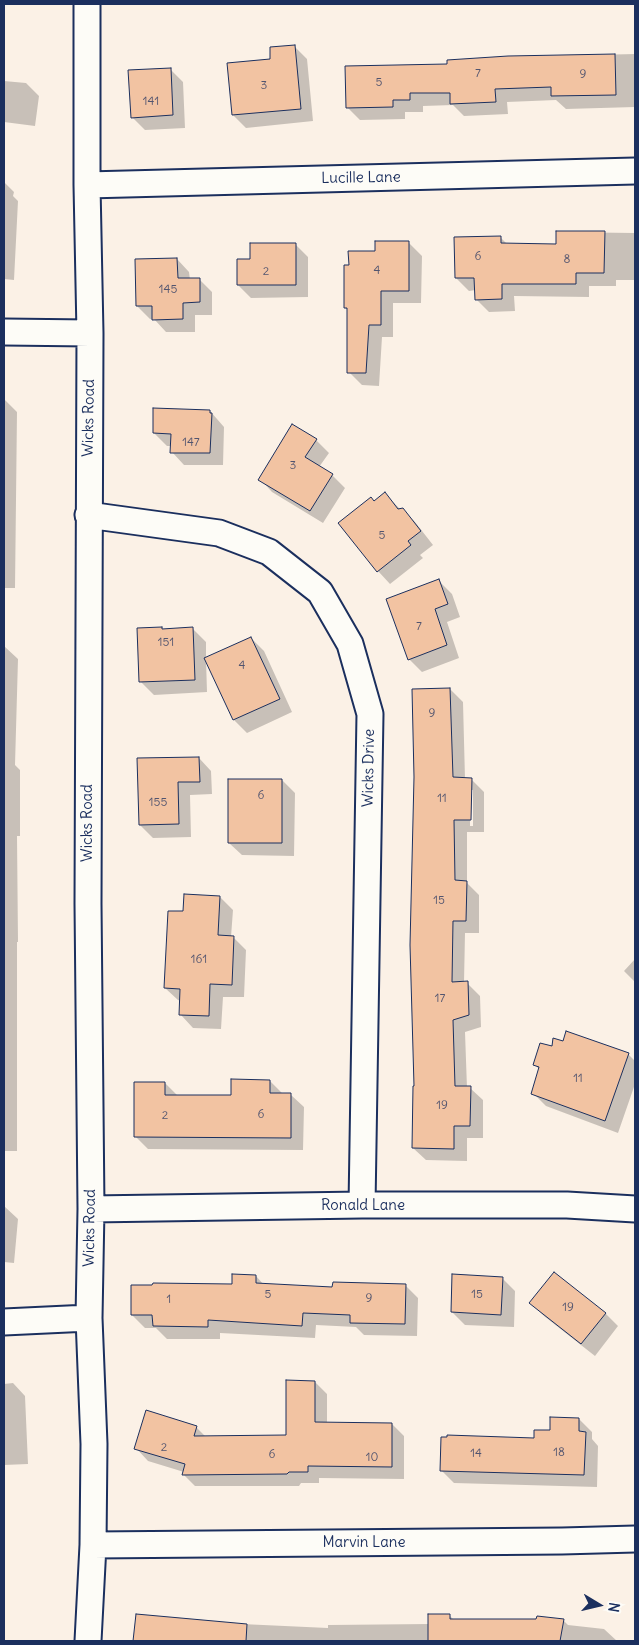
<!DOCTYPE html>
<style>
body{margin:0}
#map{position:relative;width:639px;height:1645px;overflow:hidden;background:#fbf1e6;font-family:Delius,sans-serif}
canvas{display:block}
.frame{position:absolute;inset:0;border:5px solid #1b2f5e;pointer-events:none}
.north{position:absolute;left:574px;top:1580px;width:50px;height:50px;-webkit-text-stroke:4px #fdfcf7;paint-order:stroke;rotate:99deg;font-size:14px;font-weight:700;line-height:20px;text-align:center;color:#1b2f5e}
.north::after{content:'';display:block;margin:auto;width:18px;height:22px;background:#1b2f5e;clip-path:polygon(50% 0,100% 100%,50% 72%,0 100%)}
</style>
<div id="map">
<canvas width="639" height="1645"></canvas>
<div class="frame"></div>
<div class="north">N</div>
</div>
<script>
const ctx = document.querySelector('canvas').getContext('2d');
ctx.lineJoin = 'round';
function fill(path, color) {
  ctx.fillStyle = color;
  ctx.fill(path, 'evenodd');
}
function shape(rows) {
  const path = new Path2D();
  for (const r of rows) {
    path.moveTo(r[0], r[1]);
    for (let i = 2; i < r.length; i += 2) path.lineTo(r[i], r[i + 1]);
  }
  return path;
}
function strokePath(path, color, width, dash) {
  ctx.strokeStyle = color;
  ctx.lineWidth = width;
  ctx.lineCap = dash ? 'butt' : 'round';
  ctx.setLineDash(dash || []);
  ctx.stroke(path);
}
function label(font, color, halo, rows, align = 'center') {
  ctx.font = font + ' Delius,sans-serif';
  ctx.lineWidth = 4.5;
  ctx.setLineDash([]);
  ctx.textBaseline = 'middle';
  ctx.strokeStyle = halo;
  ctx.fillStyle = color;
  for (const [text, x, y, turn = 0] of rows) {
    ctx.save();
    ctx.translate(x, y);
    ctx.rotate((+turn || 0) * Math.PI / 180);
    ctx.textAlign = isNaN(turn) ? turn : align;
    if (halo) ctx.strokeText(text, 0, 0);
    ctx.fillText(text, 0, 0);
    ctx.restore();
  }
}
fill(shape([
 [294,46,307,59,313,121,246,128,233,115],
 [635,54,635,107,566,109,556,100,507,102,508,114,464,116,453,105,423,106,423,112,405,112,405,119,360,120,347,107,448,65,508,57],
 [170,69,183,82,185,128,145,130,132,117],
 [4,81,26,83,39,96,35,126,4,122],
 [4,182,14,192,13,196,18,201,14,280,4,279],
 [557,232,635,233,635,280,616,280,616,286,589,286,589,297,514,296,515,311,489,312,476,299,476,290,469,291,456,278,500,237,508,245,557,245],
 [409,243,422,256,421,303,393,303,393,337,382,337,379,386,362,385,349,372,349,311,345,308,350,266],
 [295,244,308,257,308,297,251,298,238,285,251,260],
 [177,259,189,272,190,280,199,279,212,292,212,315,195,315,195,332,166,332,154,319,150,319,137,306],
 [4,399,17,412,15,588,4,588],
 [210,411,224,427,223,465,184,465,172,452,172,446,167,446,154,433],
 [316,440,329,453,319,467,332,475,345,488,323,523,272,492,260,479],
 [385,494,400,509,402,509,415,522,433,545,420,555,423,558,390,584,378,571,374,502],
 [439,581,452,594,460,617,447,622,459,658,422,672,409,659],
 [161,628,163,630,193,629,206,642,206,658,251,638,264,651,292,712,247,733,234,720,206,659,207,692,154,695,141,682],
 [4,646,18,659,15,765,20,770,20,836,17,836,18,942,17,942,17,1151,4,1151],
 [450,689,463,702,465,779,471,779,484,792,484,832,467,832,467,883,479,895,479,933,465,933,464,983,467,983,480,996,481,1027,465,1032,467,1088,470,1088,483,1100,483,1138,467,1138,467,1161,426,1160,413,1148],
 [470,790,473,790,473,826,470,826],
 [199,758,211,771,212,794,190,795,191,837,153,838,140,825],
 [282,780,295,793,294,856,242,855,229,843],
 [220,897,233,910,231,937,233,937,246,950,244,997,223,997,221,1029,193,1028,181,1015,181,1001,178,1000,165,988],
 [635,959,635,982,624,971],
 [628,1054,635,1061,635,1084,618,1133,546,1106,533,1093,540,1070,534,1064],
 [270,1081,283,1094,291,1095,304,1107,303,1150,148,1149,135,1136,165,1083,178,1096,232,1096],
 [4,1206,18,1219,14,1263,4,1262],
 [554,1273,606,1314,618,1326,595,1356,544,1316,531,1303],
 [256,1276,264,1285,334,1289,405,1285,418,1298,417,1336,364,1335,356,1327,316,1325,315,1338,220,1333,220,1339,167,1339,156,1328,145,1328,132,1315,233,1285],
 [502,1278,515,1291,514,1327,465,1325,452,1312],
 [315,1382,327,1394,327,1424,392,1424,404,1436,404,1479,319,1478,319,1483,301,1483,299,1486,195,1486,183,1474,184,1472,148,1461,136,1448,197,1428,206,1437,287,1436],
 [13,1383,25,1396,28,1464,4,1465,4,1384],
 [579,1419,592,1432,592,1439,598,1446,597,1487,454,1483,441,1470,535,1439],
 [137,1615,220,1623,328,1628,328,1625,429,1624,450,1616,455,1621,563,1620,568,1625,604,1629,617,1641,134,1641]
]), '#0003');
const building = shape([
 [295,45,301,109,232,115,227,63,270,59,270,47,295,45],
 [615,54,616,95,551,96,551,87,495,89,496,102,450,104,450,93,410,93,410,100,393,100,393,107,346,108,345,66,447,64,447,60,508,56,615,54],
 [171,68,173,115,131,118,128,70,171,68],
 [556,231,605,231,604,273,576,273,576,284,502,284,502,299,475,300,474,278,455,278,454,237,501,236,501,243,556,244,556,231],
 [375,241,409,241,409,291,381,291,381,325,369,325,366,373,347,373,347,308,344,308,344,265,349,265,348,251,375,251,375,241],
 [250,243,296,243,296,285,237,285,237,259,250,259,250,243],
 [177,258,178,278,200,278,200,302,183,303,183,319,152,320,152,306,136,306,135,259,177,258],
 [153,408,210,410,210,413,212,413,210,453,170,453,171,434,153,433,153,408],
 [292,424,317,439,305,457,333,474,310,511,258,480,292,424],
 [385,492,398,509,403,508,421,531,408,541,411,545,377,572,338,523,371,497,374,501,385,492],
 [439,579,448,604,435,609,447,645,408,660,386,599,439,579],
 [162,627,162,629,193,627,195,680,139,682,137,628,162,627],
 [251,637,280,699,233,720,204,658,251,637],
 [450,688,453,777,472,778,471,820,454,820,455,880,467,881,466,921,453,921,452,982,468,981,469,1015,453,1020,455,1086,471,1086,470,1126,454,1126,454,1149,412,1148,413,1086,414,1086,410,945,414,777,412,689,450,688],
 [199,757,200,782,178,782,179,824,139,825,137,758,199,757],
 [228,779,282,779,282,843,228,843,228,779],
 [184,894,220,896,218,935,234,936,232,985,210,984,209,1016,179,1015,180,989,164,988,168,911,183,911,184,894],
 [566,1031,629,1053,605,1121,531,1094,539,1067,533,1065,540,1043,552,1046,553,1038,563,1041,566,1031],
 [231,1079,270,1080,270,1093,291,1093,291,1138,134,1137,134,1082,165,1082,165,1095,231,1095,231,1079],
 [554,1272,606,1313,581,1344,529,1303,554,1272],
 [232,1274,256,1275,256,1283,332,1287,333,1282,406,1284,405,1324,350,1323,350,1315,303,1313,302,1326,208,1320,208,1327,153,1326,152,1315,131,1315,131,1285,152,1285,153,1283,232,1284,232,1274],
 [452,1274,503,1277,501,1315,451,1312,452,1274],
 [286,1380,315,1381,315,1422,392,1423,392,1467,308,1466,308,1472,289,1472,287,1474,182,1475,185,1464,134,1449,146,1410,197,1426,194,1436,286,1435,286,1380],
 [550,1417,579,1418,579,1431,586,1432,584,1475,440,1471,441,1437,447,1437,447,1435,534,1438,534,1430,550,1430,550,1417],
 [136,1614,247,1624,246,1641,133,1641,136,1614],
 [428,1614,450,1614,450,1619,536,1619,537,1616,564,1619,560,1641,428,1641,428,1614]
]);
fill(building, '#f2c3a2');
strokePath(building, '#1b2f5e', 1);
const minor = shape([
 [87,4,87,185,90,333,88,903,91,1209,89,1318,94,1444,93,1545,88,1641],
 [87,185,635,171],
 [4,332,90,333],
 [88,515,219,533,269,552,320,592,350,644,370,714,362,1205],
 [91,1209,362,1205,567,1205,635,1209],
 [4,1322,89,1318],
 [93,1545,562,1541,635,1539]
]);
strokePath(minor, '#1b2f5e', 29);
strokePath(minor, '#fdfcf7', 25);
label('12px', '#51546f', null, [
 ["7",478,74],
 ["9",583,75],
 ["5",379,83],
 ["3",264,86],
 ["141",151,102],
 ["6",478,257],
 ["8",567,260],
 ["4",377,271],
 ["2",266,272],
 ["145",168,290],
 ["147",191,443],
 ["3",293,466],
 ["5",382,536],
 ["7",419,627],
 ["151",166,643],
 ["4",242,666],
 ["9",432,714],
 ["6",261,796],
 ["11",442,799],
 ["155",158,803],
 ["15",439,901],
 ["161",199,960],
 ["17",440,999],
 ["11",578,1079],
 ["19",442,1106],
 ["6",261,1115],
 ["2",165,1116],
 ["5",268,1295],
 ["15",477,1295],
 ["9",369,1299],
 ["1",169,1300],
 ["19",568,1308],
 ["2",164,1448],
 ["18",559,1453],
 ["14",476,1454],
 ["6",272,1455],
 ["10",372,1458]
]);
label('15px', '#1b2f5e', '#fdfcf7', [
 ["Lucille Lane",361,178,-1],
 ["Wicks Road",89,418,-89],
 ["Wicks Drive",369,768,-89],
 ["Wicks Road",88,823,-90],
 ["Ronald Lane",363,1206],
 ["Wicks Road",90,1228,-89],
 ["Marvin Lane",364,1543]
]);
</script>
